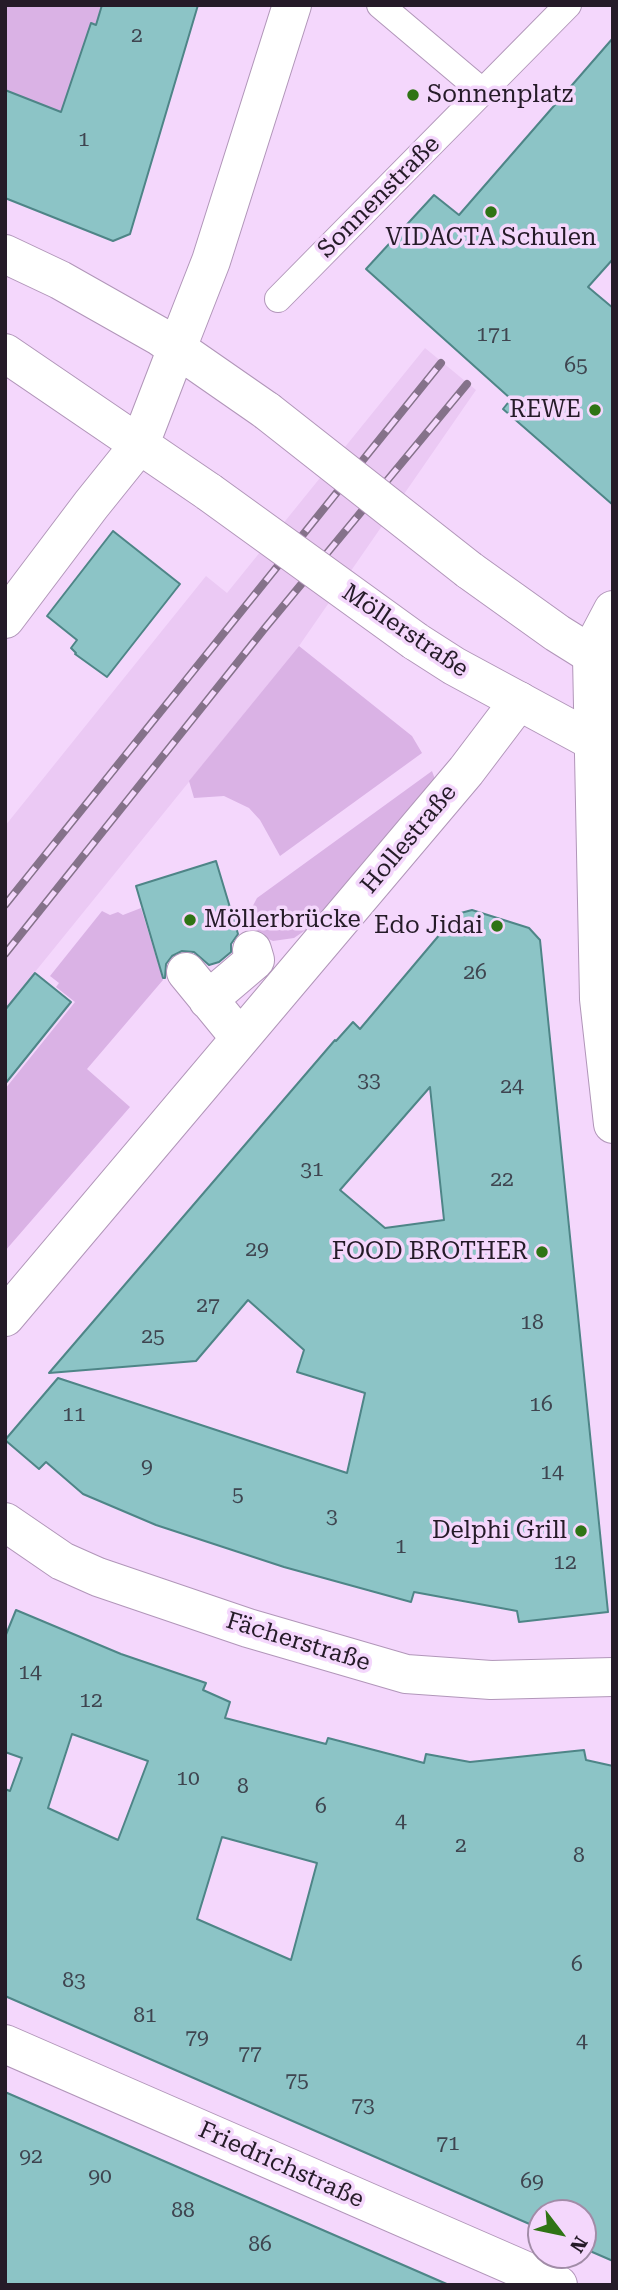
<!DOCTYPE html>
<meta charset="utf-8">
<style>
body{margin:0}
#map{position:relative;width:618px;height:2290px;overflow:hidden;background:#f4d7fc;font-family:"Roboto Serif",serif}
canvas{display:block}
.frame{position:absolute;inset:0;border:7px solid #251b28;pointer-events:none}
.north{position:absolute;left:527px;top:2199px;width:70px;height:70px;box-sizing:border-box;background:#f4d7fc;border:2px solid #a18ca7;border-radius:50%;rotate:122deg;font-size:19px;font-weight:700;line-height:28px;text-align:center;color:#251b28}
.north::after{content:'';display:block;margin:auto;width:24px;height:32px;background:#2f7415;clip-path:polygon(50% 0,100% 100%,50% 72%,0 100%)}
</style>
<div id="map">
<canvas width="618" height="2290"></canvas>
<div class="frame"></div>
<div class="north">N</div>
</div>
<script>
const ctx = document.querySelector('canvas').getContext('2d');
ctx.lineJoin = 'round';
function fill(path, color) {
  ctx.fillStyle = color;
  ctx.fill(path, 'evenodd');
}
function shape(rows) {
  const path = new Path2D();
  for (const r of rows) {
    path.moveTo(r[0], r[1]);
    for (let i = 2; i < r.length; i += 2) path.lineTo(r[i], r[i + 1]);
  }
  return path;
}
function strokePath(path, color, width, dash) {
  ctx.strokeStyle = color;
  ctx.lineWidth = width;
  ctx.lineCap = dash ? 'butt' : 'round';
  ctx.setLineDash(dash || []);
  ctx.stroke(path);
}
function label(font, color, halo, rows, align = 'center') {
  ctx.font = font + ' "Roboto Serif",serif';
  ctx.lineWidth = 7;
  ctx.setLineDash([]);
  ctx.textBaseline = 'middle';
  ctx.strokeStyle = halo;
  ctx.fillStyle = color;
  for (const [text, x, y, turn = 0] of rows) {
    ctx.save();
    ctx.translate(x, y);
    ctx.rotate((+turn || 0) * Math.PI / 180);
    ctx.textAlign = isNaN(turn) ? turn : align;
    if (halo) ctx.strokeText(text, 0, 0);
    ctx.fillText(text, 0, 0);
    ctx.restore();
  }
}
fill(shape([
 [425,348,476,390,299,646,5,1009,5,826,206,576,227,593]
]), '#ebc9f4');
fill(shape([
 [5,5,102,5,96,25,91,24,83,48,98,127,5,90],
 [299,646,412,736,422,753,280,856,260,820,249,808,224,796,194,798,189,781],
 [432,771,436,782,316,923,294,938,273,941,252,932,247,917,257,898],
 [141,908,163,980,87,1069,130,1107,5,1251,5,1089,75,1002,56,987,59,983,50,976,102,911,110,915,118,912,123,915]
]), '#dab2e5');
const building = shape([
 [102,5,198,5,130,234,113,241,5,198,5,90,61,112,91,23,96,25,102,5],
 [613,38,613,259,588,287,613,308,613,505,503,409,511,399,366,269,434,195,459,215,613,38],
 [113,531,180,584,107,677,75,654,76,653,71,648,77,640,47,616,113,531],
 [216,861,238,934,231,944,231,952,219,962,209,965,194,952,182,951,172,956,166,964,165,978,163,978,136,886,216,861],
 [472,910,529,928,540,940,608,1612,519,1622,517,1611,414,1592,411,1602,284,1567,156,1525,83,1494,46,1462,39,1469,5,1440,58,1378,347,1473,365,1393,297,1372,304,1350,248,1300,196,1361,49,1373,335,1040,336,1041,353,1022,360,1029,457,914,472,910],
 [430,1087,444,1220,385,1228,340,1190,430,1087],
 [35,973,71,1002,5,1084,5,1010,35,973],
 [16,1610,121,1654,206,1683,203,1690,230,1702,225,1718,326,1744,328,1738,424,1763,426,1754,470,1762,584,1750,586,1760,613,1766,613,2261,583,2248,583,2213,541,2213,541,2229,5,1996,5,1789,10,1791,22,1758,5,1752,5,1637,16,1610],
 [72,1734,148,1761,118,1840,48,1808,72,1734],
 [222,1837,317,1863,291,1960,197,1919,222,1837],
 [5,2092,302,2221,449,2285,5,2285,5,2092]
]);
fill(building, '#8cc4c6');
strokePath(building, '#4e8587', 2);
const lane = shape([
 [380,5,483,92],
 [278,299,568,5]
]);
const street = shape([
 [177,348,211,261,292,5],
 [613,610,595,644,592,657,599,999,613,1124],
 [5,619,91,505,140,444],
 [186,972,240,1038],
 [208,1000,255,960,252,950],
 [5,1317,466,771,519,701],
 [5,1522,62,1561,98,1577,248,1628,406,1674,491,1680,613,1677],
 [5,2044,558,2285]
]);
const secondary = shape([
 [5,254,60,280,159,336,267,411],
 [5,353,209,492],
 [140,444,177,348],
 [469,570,557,633,613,668],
 [415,641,454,666,613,752]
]);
strokePath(lane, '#b196b9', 28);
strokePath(street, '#b196b9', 40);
strokePath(secondary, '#b196b9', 40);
strokePath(lane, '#fff', 26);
strokePath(street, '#fff', 38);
strokePath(secondary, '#fff', 38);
const rail = shape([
 [5,905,441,363],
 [5,954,265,628,467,384]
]);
strokePath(rail, '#85728a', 8);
strokePath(rail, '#f4d7fc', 5, [16]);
const secondaryBridge = shape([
 [267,411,469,570],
 [209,492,415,641]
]);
strokePath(secondaryBridge, '#b196b9', 40, []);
strokePath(secondaryBridge, '#fff', 38);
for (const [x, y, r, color] of [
 [413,95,7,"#2f7415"],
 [491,212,7,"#2f7415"],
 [595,410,7,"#2f7415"],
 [190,920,7,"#2f7415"],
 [497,926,7,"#2f7415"],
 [542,1252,7,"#2f7415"],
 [581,1531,7,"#2f7415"]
]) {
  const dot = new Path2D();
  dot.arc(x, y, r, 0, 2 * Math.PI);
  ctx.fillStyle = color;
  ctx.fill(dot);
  strokePath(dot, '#f4d7fc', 2.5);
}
label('21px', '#3f4550', null, [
 ["2",137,36],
 ["1",84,140],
 ["171",494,335],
 ["65",576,366],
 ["26",475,973],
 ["33",369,1081],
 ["24",512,1087],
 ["31",312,1170],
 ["22",502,1180],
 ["29",257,1250],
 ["27",208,1306],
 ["18",532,1323],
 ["25",153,1337],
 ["16",541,1405],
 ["11",74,1415],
 ["9",147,1467],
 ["14",552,1473],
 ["5",238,1495],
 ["3",332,1517],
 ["1",401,1547],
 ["12",565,1563],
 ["14",30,1673],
 ["12",91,1701],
 ["10",188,1779],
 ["8",243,1787],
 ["6",321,1807],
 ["4",401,1822],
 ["2",461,1846],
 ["8",579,1856],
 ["6",577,1965],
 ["83",74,1981],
 ["81",145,2016],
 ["79",197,2038],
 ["4",582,2042],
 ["77",250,2054],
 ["75",297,2081],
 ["73",363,2106],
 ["71",448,2144],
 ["92",31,2157],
 ["90",100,2177],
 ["69",532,2182],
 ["88",183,2211],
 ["86",260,2245]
]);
label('24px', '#251b28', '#f4d7fc', [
 ["Sonnenplatz",427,95,"left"],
 ["VIDACTA Schulen",491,238,"center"],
 ["REWE",581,410],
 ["Möllerbrücke",204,920,"left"],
 ["Edo Jidai",483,926],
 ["FOOD BROTHER",528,1252],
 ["Delphi Grill",567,1531]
], 'right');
label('24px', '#251b28', '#f4d7fc', [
 ["Sonnenstraße",379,197,-45],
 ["Möllerstraße",405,631,34],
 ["Hollestraße",409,839,-50],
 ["Fächerstraße",298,1642,17],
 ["Friedrichstraße",281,2165,24]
]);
</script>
